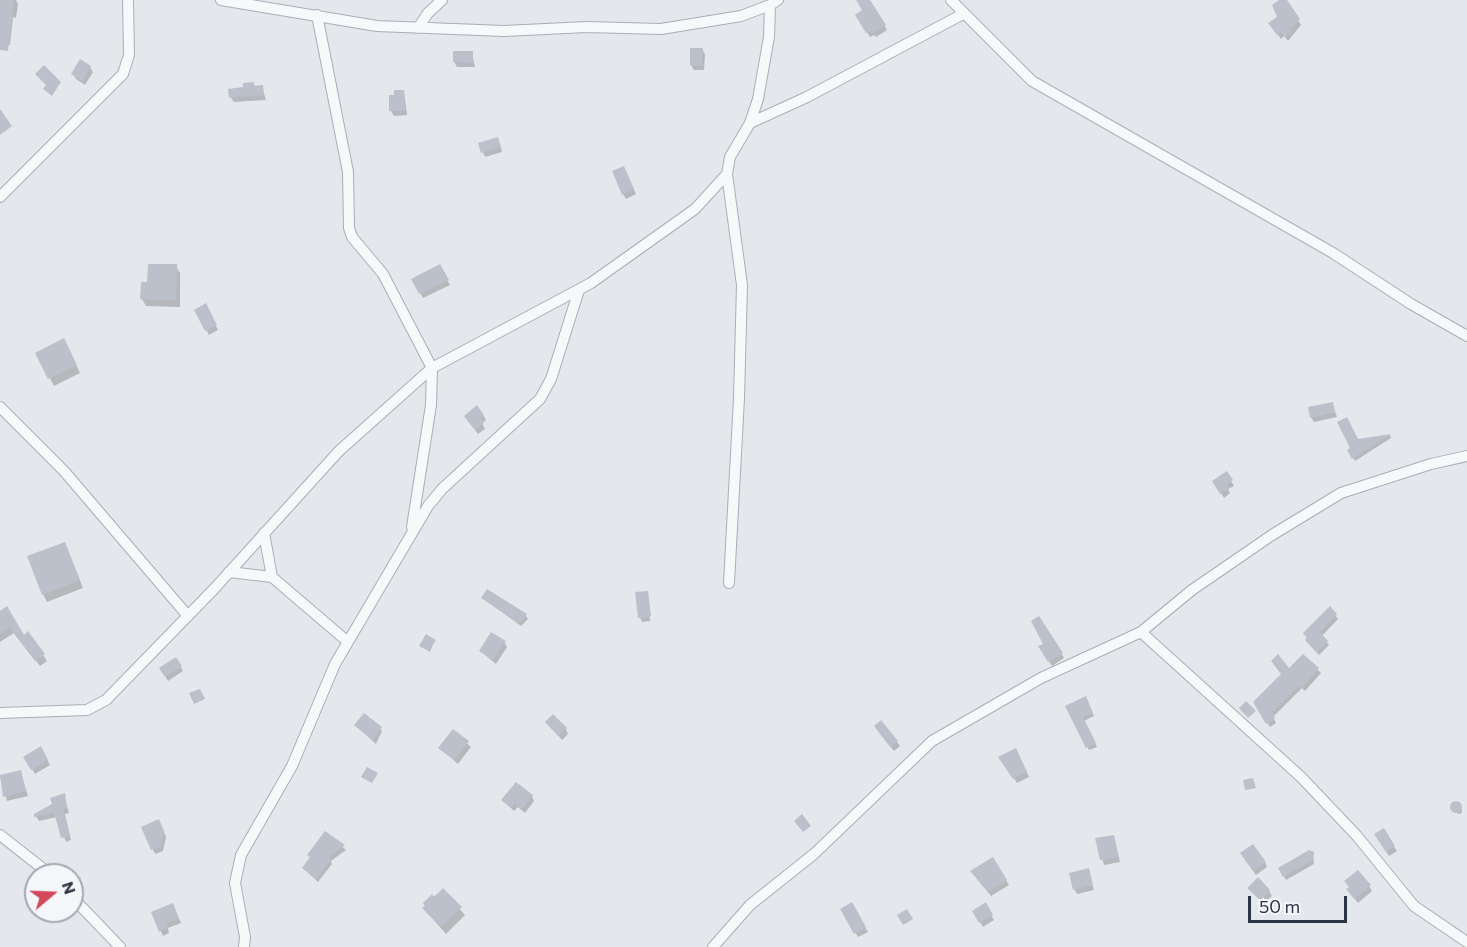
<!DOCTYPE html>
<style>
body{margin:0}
#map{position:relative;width:1467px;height:947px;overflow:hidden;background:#e4e7ec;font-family:Commissioner,sans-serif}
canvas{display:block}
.north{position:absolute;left:24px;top:863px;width:60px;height:60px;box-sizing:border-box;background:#f4f6f9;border:2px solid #a4a8b1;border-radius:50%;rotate:71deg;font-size:16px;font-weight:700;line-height:24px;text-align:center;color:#2b3445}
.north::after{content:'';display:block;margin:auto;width:21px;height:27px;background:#d1495b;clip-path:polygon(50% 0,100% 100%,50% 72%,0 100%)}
.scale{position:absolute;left:1248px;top:896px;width:99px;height:27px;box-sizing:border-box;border:3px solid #2b3445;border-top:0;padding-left:8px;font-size:18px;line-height:21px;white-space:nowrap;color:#2b3445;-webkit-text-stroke:4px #f4f6f9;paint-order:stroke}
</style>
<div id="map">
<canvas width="1467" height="947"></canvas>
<div class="north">N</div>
<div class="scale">50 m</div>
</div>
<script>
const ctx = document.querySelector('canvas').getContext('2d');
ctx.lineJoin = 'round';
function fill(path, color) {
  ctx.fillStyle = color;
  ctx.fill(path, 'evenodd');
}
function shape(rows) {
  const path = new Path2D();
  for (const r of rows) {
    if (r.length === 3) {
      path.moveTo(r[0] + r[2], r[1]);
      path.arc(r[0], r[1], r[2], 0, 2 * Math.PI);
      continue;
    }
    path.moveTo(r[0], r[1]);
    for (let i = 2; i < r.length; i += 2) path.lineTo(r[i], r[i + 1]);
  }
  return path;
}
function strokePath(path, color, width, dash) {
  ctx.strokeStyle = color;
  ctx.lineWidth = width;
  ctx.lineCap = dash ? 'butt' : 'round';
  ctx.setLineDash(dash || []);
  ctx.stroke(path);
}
fill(shape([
 [0,0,16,0,18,4,16,18,13,17,10,45,0,44],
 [862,0,869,0,887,30,876,37,874,35,870,37,857,16,864,11],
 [1282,0,1285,0,1301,25,1288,41,1284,36,1281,39,1270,24,1279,18],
 [702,49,705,54,704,70,694,70,691,65],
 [472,53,475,67,457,67,454,62],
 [90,67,93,72,85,85,76,79,73,74],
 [60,83,52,96,44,89],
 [253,83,256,87,262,87,266,100,234,102,231,98],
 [404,91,407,115,394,116,391,111],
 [480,144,500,144,502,152,485,157],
 [626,173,636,194,626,199,623,194],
 [176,266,180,273,180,307,146,306,142,299,149,283],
 [439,266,450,285,423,298,413,279],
 [205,305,218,330,209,335,196,310],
 [68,348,80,373,54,386,37,353],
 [1332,403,1337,417,1314,422,1311,417],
 [483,415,486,420,482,423,485,429,478,434,465,417],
 [1390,435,1391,438,1355,461,1349,450,1358,441],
 [1227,474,1234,486,1228,489,1230,493,1224,498,1214,482],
 [65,544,83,588,47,602,43,594],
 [648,592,650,621,642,622,640,617],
 [483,598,525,615,528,619,521,626],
 [1330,609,1338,619,1322,636,1329,645,1319,655,1309,644],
 [0,613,43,655,47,661,40,666,14,633,0,642],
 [1053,639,1064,658,1052,666,1040,647],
 [434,641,430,652,421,646],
 [504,642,507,647,496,664,480,651],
 [1303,656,1321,673,1305,691,1302,688,1273,717,1276,723,1270,727,1255,703],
 [176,659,183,671,168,681,161,669],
 [1085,698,1094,716,1084,721,1097,747,1089,750,1067,706],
 [547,722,566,729,568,734,562,740],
 [356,726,379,727,382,731,376,744],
 [453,731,471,747,458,764,440,748],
 [878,731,897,742,900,746,894,751],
 [41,748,50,765,35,774,25,757],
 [1018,755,1029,777,1017,783,1000,757],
 [20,771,28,796,7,801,0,776],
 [64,795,69,813,65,814,71,840,66,842,57,817,39,821,35,815,54,805],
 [532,796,534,801,525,813,518,807,514,811,503,800],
 [1457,803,1462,810,1462,813,1458,814,1452,805],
 [161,825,166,837,163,851,155,854,143,828],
 [1383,830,1397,851,1389,856,1376,835],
 [326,833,346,850,331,861,332,864,318,882,304,869,311,859,309,855],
 [1114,836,1120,862,1104,865,1097,839],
 [1313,853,1314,864,1286,880,1280,868],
 [1244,858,1265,862,1267,867,1256,875],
 [992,859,1009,885,991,896,975,876],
 [1088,870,1094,890,1077,894,1074,889],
 [1369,886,1372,891,1358,903,1351,894],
 [1249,888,1269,891,1272,896,1263,904],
 [443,890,465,915,446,934,424,909,425,903],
 [851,904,868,932,858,937,842,909],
 [985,905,994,920,983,927,974,911],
 [175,910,181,923,168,928,169,933,163,936,153,913]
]), '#0003');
fill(shape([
 [0,0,14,0,8,51,0,50],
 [856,0,870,0,886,25,872,33,870,31,866,33,855,15,862,10],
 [1279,0,1287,0,1300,19,1290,29,1292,31,1284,37,1281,32,1277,35,1268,23,1277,17,1272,5],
 [690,48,703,48,702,66,690,65],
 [453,51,473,51,473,63,453,62],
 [80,59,91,66,82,81,71,74],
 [44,65,61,82,51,95,43,89,46,85,35,74],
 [254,82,254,86,263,85,264,95,229,98,228,89,243,87,243,83],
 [394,90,404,90,405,111,389,111,389,95,394,95],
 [0,109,12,126,0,135],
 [498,137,501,147,481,153,478,143],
 [624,166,634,189,622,195,612,171],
 [148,264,177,264,176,300,140,299,141,282,147,282],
 [440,264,449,280,419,294,411,279],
 [206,303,217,325,205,331,194,310],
 [64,338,77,365,48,379,35,353],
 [1333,402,1335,412,1310,418,1308,407],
 [477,405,484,415,480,418,484,423,475,430,464,416],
 [1347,417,1358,439,1391,434,1352,459,1347,450,1350,448,1337,422],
 [1227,471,1233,480,1227,484,1229,488,1220,494,1212,481],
 [65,542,80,580,42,595,27,556],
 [487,589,527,614,522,621,518,623,481,598],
 [648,591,651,616,638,618,635,592],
 [7,606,24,635,28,631,45,654,35,661,9,627,0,634,0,611],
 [1330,606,1337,614,1320,632,1328,641,1316,652,1305,640,1307,638,1303,633],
 [1039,616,1063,653,1048,662,1038,646,1043,644,1031,621],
 [491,632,506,641,493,660,479,651],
 [426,634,436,640,429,651,419,646],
 [1278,654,1289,668,1303,654,1319,668,1302,688,1299,685,1272,712,1275,718,1266,724,1253,702,1281,674,1271,661],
 [176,657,182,666,165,677,159,668],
 [200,689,205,699,194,704,189,693],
 [1086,696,1093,713,1083,717,1096,743,1086,748,1065,706],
 [1246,701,1256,711,1248,718,1239,708],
 [364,713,382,727,373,740,354,725],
 [553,714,567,728,558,736,545,722],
 [881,720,898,741,890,747,874,726],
 [453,729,469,741,454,760,438,748],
 [41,746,48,760,31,770,23,757],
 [1016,748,1027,772,1013,779,998,757],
 [367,767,378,773,372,783,361,777],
 [21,770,26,791,3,797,0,775],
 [1253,778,1256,788,1245,790,1243,780],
 [516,782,533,795,522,809,514,803,511,808,501,800],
 [65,793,67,808,63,809,70,836,61,838,54,812,34,817,34,814,52,804,50,798],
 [1456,807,6],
 [802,814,811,826,803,832,794,821],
 [159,819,164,831,161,846,151,850,141,827],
 [1384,828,1395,846,1386,852,1374,834],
 [325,831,345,845,329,857,331,859,316,879,302,868,310,857,307,855],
 [1114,835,1118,857,1100,860,1095,838],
 [1253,844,1266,862,1253,871,1240,853],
 [1309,850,1314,852,1313,860,1283,877,1278,868],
 [993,857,1007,880,988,892,970,871],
 [1089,868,1093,885,1073,890,1069,873],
 [1358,870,1371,885,1354,899,1346,889,1349,887,1344,881],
 [1258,877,1270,890,1260,900,1247,888],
 [443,888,462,907,441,927,422,908,425,906,423,903,432,894,434,897],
 [852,902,866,927,854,934,840,909],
 [986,902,993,915,979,923,972,911],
 [173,903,179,918,166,923,167,928,159,932,151,912],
 [907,909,913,919,903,925,897,915]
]), '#bbc0ca');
const minor = shape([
 [221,0,377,26,504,31,587,27,661,29,741,16,770,5],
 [951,0,1032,81,1333,253,1411,304,1467,336],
 [317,15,348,172,349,228,352,237,383,274,432,368,431,405,412,527],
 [418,28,428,13,442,0],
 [750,123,807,97,963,14],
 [0,197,123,74,129,55,128,0],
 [0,407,64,471,188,616],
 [264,533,272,577],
 [229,572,272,577,348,642],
 [729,583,739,398,742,285,727,174,730,157,750,123,758,99,769,37,770,5,778,0],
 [1141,632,1301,777,1357,836,1414,906,1467,942],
 [0,713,87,710,106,700,214,589,339,451,432,368,591,283,695,209,727,174],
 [0,835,51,875],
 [72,897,120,947],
 [244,947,245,937,235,883,241,855,292,766,335,664,428,506,442,489,540,399,551,379,579,290],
 [713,947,750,905,814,854,932,741,1041,678,1141,632,1192,590,1272,535,1341,493,1431,464,1467,456]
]);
strokePath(minor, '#a9aeb7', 12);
strokePath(minor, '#f7f8fa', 10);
</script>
